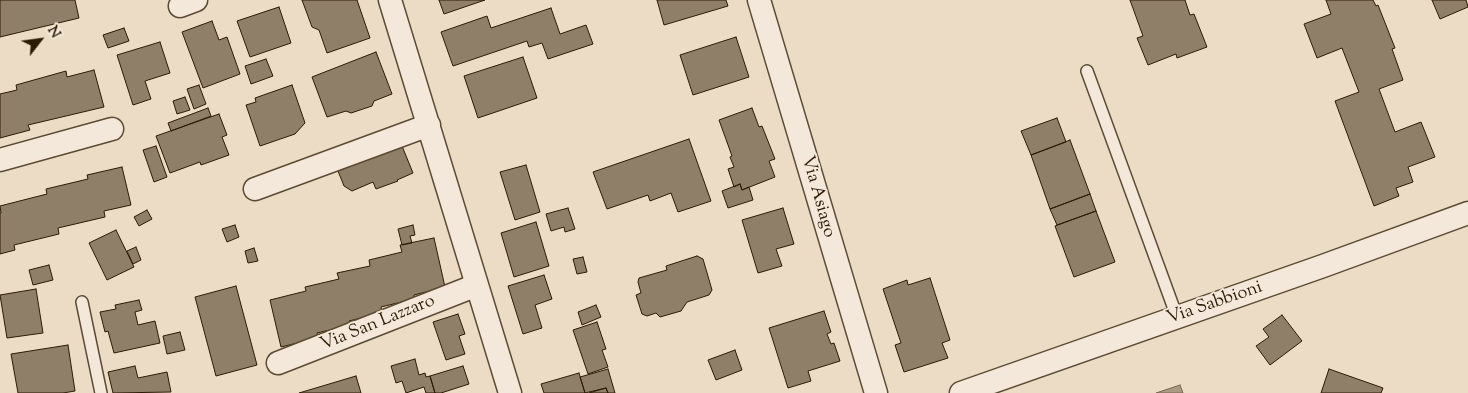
<!DOCTYPE html>
<style>
body{margin:0}
#map{position:relative;width:1468px;height:393px;overflow:hidden;background:#eddcc5;font-family:"Sorts Mill Goudy",serif}
canvas{display:block}
.north{position:absolute;left:15px;top:15px;width:50px;height:50px;-webkit-text-stroke:4px #f3e8d9;paint-order:stroke;rotate:60deg;font-size:14px;font-weight:700;line-height:20px;text-align:center;color:#2c1b04}
.north::after{content:'';display:block;margin:auto;width:18px;height:22px;background:#2c1b04;clip-path:polygon(50% 0,100% 100%,50% 72%,0 100%)}
</style>
<div id="map">
<canvas width="1468" height="393"></canvas>
<div class="north">N</div>
</div>
<script>
const ctx = document.querySelector('canvas').getContext('2d');
ctx.lineJoin = 'round';
function fill(path, color) {
  ctx.fillStyle = color;
  ctx.fill(path, 'evenodd');
}
function shape(rows) {
  const path = new Path2D();
  for (const r of rows) {
    path.moveTo(r[0], r[1]);
    for (let i = 2; i < r.length; i += 2) path.lineTo(r[i], r[i + 1]);
  }
  return path;
}
function strokePath(path, color, width, dash) {
  ctx.strokeStyle = color;
  ctx.lineWidth = width;
  ctx.lineCap = dash ? 'butt' : 'round';
  ctx.setLineDash(dash || []);
  ctx.stroke(path);
}
function label(font, color, halo, rows, align = 'center') {
  ctx.font = font + ' "Sorts Mill Goudy",serif';
  ctx.lineWidth = 4;
  ctx.setLineDash([]);
  ctx.textBaseline = 'middle';
  ctx.strokeStyle = halo;
  ctx.fillStyle = color;
  for (const [text, x, y, turn = 0] of rows) {
    ctx.save();
    ctx.translate(x, y);
    ctx.rotate((+turn || 0) * Math.PI / 180);
    ctx.textAlign = isNaN(turn) ? turn : align;
    if (halo) ctx.strokeText(text, 0, 0);
    ctx.fillText(text, 0, 0);
    ctx.restore();
  }
}
const water = shape([
 [1180,385,1183,393,1156,393,1180,385]
]);
fill(water, '#ab9a83');
strokePath(water, '#786750', 1);
const building = shape([
 [0,0,75,0,79,18,0,37,0,0],
 [302,0,357,0,370,38,327,53,319,30,312,27,302,0],
 [439,0,485,0,444,14,439,0],
 [657,0,726,0,728,6,664,25,657,0],
 [1130,0,1185,0,1190,15,1194,14,1207,47,1177,58,1176,54,1148,65,1137,38,1143,36,1130,0],
 [1326,0,1373,0,1376,6,1378,5,1395,48,1392,49,1403,80,1379,89,1395,132,1421,122,1435,157,1408,167,1413,182,1396,188,1399,196,1374,206,1335,101,1359,92,1342,48,1317,58,1304,24,1331,14,1326,0],
 [1432,0,1466,0,1468,7,1440,19,1432,0],
 [279,7,291,43,250,57,237,21,279,7],
 [551,8,560,34,586,25,593,44,548,59,542,43,529,47,527,41,453,66,441,32,487,16,491,28,551,8],
 [212,21,219,40,227,37,240,74,203,88,182,32,212,21],
 [124,28,129,41,108,48,103,35,124,28],
 [736,37,749,77,693,95,680,55,736,37],
 [160,42,170,73,145,81,151,99,133,105,117,55,160,42],
 [376,52,392,94,374,101,372,106,351,113,346,111,327,117,312,77,376,52],
 [523,57,537,98,478,118,464,76,523,57],
 [266,59,273,76,251,84,245,66,266,59],
 [94,70,104,107,28,125,30,130,0,138,0,94,17,90,16,85,66,71,67,77,94,70],
 [199,85,206,104,194,109,187,89,199,85],
 [292,85,305,123,295,134,260,146,246,105,256,102,255,98,292,85],
 [185,97,190,110,177,114,173,101,185,97],
 [208,108,211,116,171,131,168,123,208,108],
 [752,108,759,127,762,126,775,159,769,161,775,177,742,190,740,184,734,187,728,169,734,167,730,157,732,156,719,120,752,108],
 [219,114,227,135,222,137,229,155,201,165,200,162,170,173,156,136,219,114],
 [1057,118,1066,142,1031,155,1021,131,1057,118],
 [689,139,711,201,678,212,671,193,650,201,648,195,607,209,593,172,689,139],
 [1070,140,1090,194,1050,209,1031,155,1070,140],
 [156,146,167,177,154,182,143,150,156,146],
 [402,146,413,173,397,180,398,181,376,189,373,182,352,191,344,186,338,171,402,146],
 [526,165,540,212,515,220,500,172,526,165],
 [122,167,131,205,104,211,105,217,58,228,59,234,14,245,15,250,0,254,0,213,1,213,0,206,47,194,46,189,88,179,87,175,122,167],
 [740,184,742,190,749,187,753,200,728,208,722,191,740,184],
 [1090,194,1096,211,1057,225,1050,209,1090,194],
 [568,208,575,229,565,232,564,227,551,231,546,214,568,208],
 [783,208,794,244,776,249,782,266,758,273,742,220,783,208],
 [147,210,152,219,139,226,134,217,147,210],
 [1096,211,1115,262,1074,277,1055,226,1096,211],
 [536,222,549,266,514,277,501,233,536,222],
 [235,225,239,237,227,242,222,229,235,225],
 [413,225,415,235,410,236,412,243,402,245,398,229,413,225],
 [116,230,134,267,107,280,89,243,116,230],
 [434,238,445,287,414,295,414,299,381,307,382,313,349,321,351,325,317,333,318,338,281,347,270,300,306,291,305,287,339,279,337,273,370,266,369,260,402,252,400,245,434,238],
 [136,247,141,260,133,264,127,251,136,247],
 [254,248,258,261,248,263,245,251,254,248],
 [697,256,703,259,712,290,709,295,687,302,681,311,660,317,656,313,647,316,642,314,636,295,641,293,638,282,639,278,667,270,666,266,697,256],
 [583,257,587,272,577,274,573,259,583,257],
 [49,265,53,280,33,285,29,270,49,265],
 [544,275,552,299,535,305,542,328,523,334,508,286,544,275],
 [930,278,950,340,942,343,948,358,904,372,895,345,901,343,883,289,907,280,908,285,930,278],
 [236,286,257,365,216,376,195,297,236,286],
 [36,289,43,333,7,338,0,295,36,289],
 [139,300,142,310,135,312,138,325,155,321,160,343,114,353,108,331,105,332,100,312,116,309,115,305,139,300],
 [596,305,601,317,582,325,578,312,596,305],
 [824,311,831,332,827,334,831,344,834,343,840,361,808,371,811,381,788,388,769,328,824,311],
 [458,314,465,334,459,336,465,354,446,360,433,322,458,314],
 [1282,315,1302,341,1270,365,1256,346,1269,337,1263,329,1282,315],
 [597,322,606,349,602,350,608,367,588,374,573,330,597,322],
 [180,332,185,350,167,354,163,336,180,332],
 [68,345,75,391,63,393,18,393,11,354,68,345],
 [735,350,742,370,716,380,708,360,735,350],
 [415,359,419,375,425,373,426,377,430,376,435,393,426,393,424,387,406,393,402,381,396,383,391,366,415,359],
 [135,366,138,378,167,372,171,392,113,393,108,372,135,366],
 [463,366,469,384,441,393,435,393,430,376,463,366],
 [608,369,615,393,608,393,606,388,585,393,580,377,608,369],
 [1329,369,1383,388,1381,393,1321,393,1329,369],
 [579,373,585,393,544,393,541,384,579,373],
 [356,376,361,393,299,393,356,376],
 [606,388,608,393,589,393,606,388]
]);
fill(building, '#907f68');
strokePath(building, '#2c1b04', 1);
const lane = shape([
 [1087,71,1177,317],
 [82,302,101,393]
]);
const street = shape([
 [390,0,510,393],
 [759,0,876,393],
 [180,6,196,0],
 [0,160,112,129],
 [255,189,429,125],
 [278,363,477,285],
 [961,393,1323,266,1468,213]
]);
strokePath(lane, '#5c4b34', 14);
strokePath(street, '#5c4b34', 25);
strokePath(lane, '#f3e8d9', 11);
strokePath(street, '#f3e8d9', 22);
label('18px', '#2c1b04', '#f3e8d9', [
 ["Via Asiago",817,197,74],
 ["Via Sabbioni",1215,304,-19],
 ["Via San Lazzaro",378,324,-22]
]);
</script>
